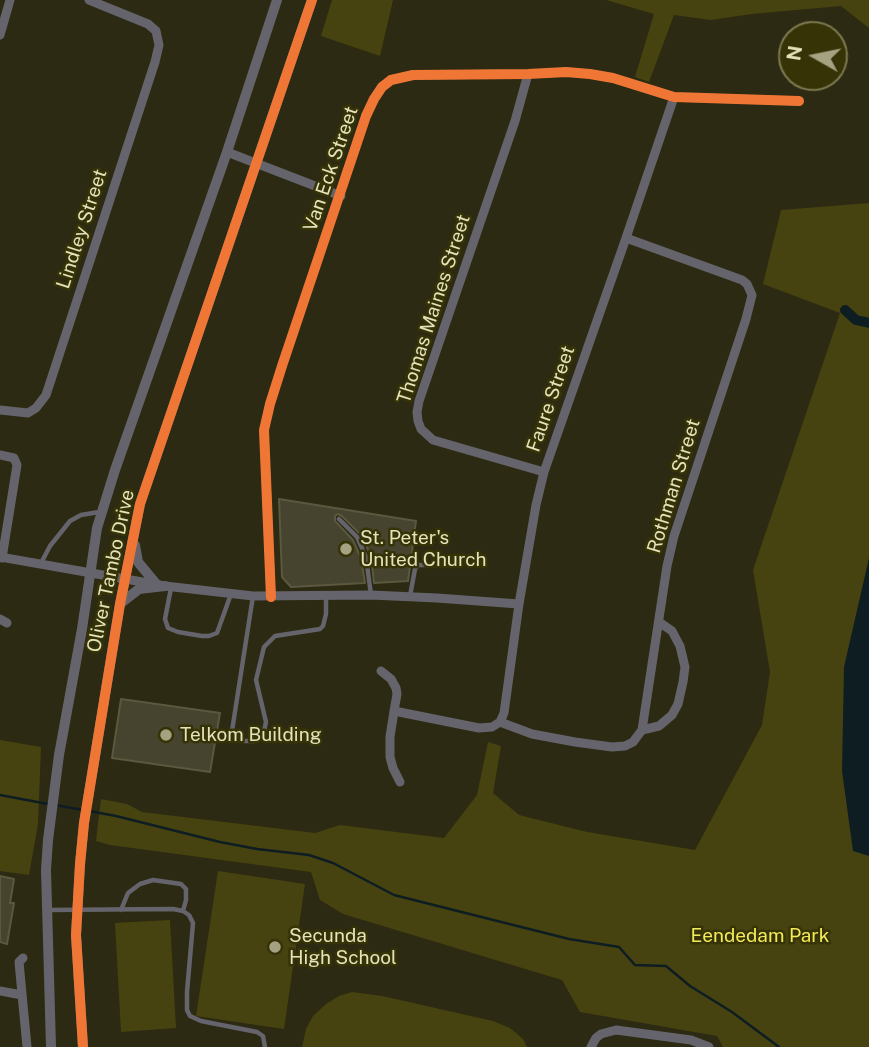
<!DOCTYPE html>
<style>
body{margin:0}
#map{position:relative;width:869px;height:1047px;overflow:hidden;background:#2c2a12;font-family:"Public Sans",sans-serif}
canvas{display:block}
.north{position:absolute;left:778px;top:21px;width:70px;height:70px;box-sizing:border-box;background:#363307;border:2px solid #7c794f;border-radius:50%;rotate:279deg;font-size:19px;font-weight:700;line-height:28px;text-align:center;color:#e4e3bc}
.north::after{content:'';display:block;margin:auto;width:24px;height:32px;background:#a4a280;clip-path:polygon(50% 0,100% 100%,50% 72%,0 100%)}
</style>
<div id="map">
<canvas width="869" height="1047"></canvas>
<div class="north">N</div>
</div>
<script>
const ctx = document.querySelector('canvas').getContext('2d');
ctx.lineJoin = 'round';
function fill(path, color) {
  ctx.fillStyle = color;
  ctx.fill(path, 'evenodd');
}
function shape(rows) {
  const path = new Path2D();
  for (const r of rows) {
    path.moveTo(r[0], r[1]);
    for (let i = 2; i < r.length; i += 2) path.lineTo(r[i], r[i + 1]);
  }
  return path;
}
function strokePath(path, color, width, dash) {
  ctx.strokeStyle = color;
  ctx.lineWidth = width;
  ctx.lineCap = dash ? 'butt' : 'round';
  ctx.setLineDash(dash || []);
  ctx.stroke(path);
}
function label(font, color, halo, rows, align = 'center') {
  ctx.font = font + ' "Public Sans",sans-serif';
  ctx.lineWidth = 5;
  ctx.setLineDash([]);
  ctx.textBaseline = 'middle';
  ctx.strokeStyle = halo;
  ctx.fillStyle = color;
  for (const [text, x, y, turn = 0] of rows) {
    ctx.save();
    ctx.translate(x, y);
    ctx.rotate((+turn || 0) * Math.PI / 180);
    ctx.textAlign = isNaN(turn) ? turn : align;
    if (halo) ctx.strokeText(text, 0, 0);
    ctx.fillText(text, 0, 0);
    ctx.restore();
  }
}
fill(shape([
 [332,0,393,0,380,56,321,36],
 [606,0,869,0,869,28,841,6,752,14,711,20,674,15,649,82,635,77,654,14],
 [869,203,869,1047,723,1047,717,1036,580,1012,562,980,343,914,320,900,311,872,110,845,96,841,101,799,127,804,142,812,315,833,340,825,444,838,477,795,488,742,501,746,493,793,519,815,587,832,695,850,762,725,770,672,753,570,840,313,763,284,781,210],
 [0,740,41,747,38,824,29,875,0,871],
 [218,871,305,884,284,1029,196,1016],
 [170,920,176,1028,121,1032,115,923],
 [352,992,382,996,493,1021,510,1028,523,1039,527,1047,302,1047,306,1029,313,1016,326,1004,339,996]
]), '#474310');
fill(shape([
 [869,558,869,856,853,851,842,771,844,667]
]), '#0e1d21');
strokePath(shape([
 [0,795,48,804],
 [55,805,83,810],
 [89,811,116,816,220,842,257,849,309,855,333,863,394,895,569,939,619,947,635,965,666,966,690,986,732,1012,779,1047]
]), '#0e1d21', 2.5);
strokePath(shape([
 [845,310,856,320,869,323]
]), '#0e1d21', 10);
const building = shape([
 [279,499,416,521,408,581,374,583,371,556,361,535,342,516,338,514,335,516,335,521,353,540,361,558,365,583,291,587,282,577,279,499],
 [121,699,220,713,210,772,112,758,121,699],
 [0,876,14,879,10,903,14,903,7,944,0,942,0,876]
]);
fill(building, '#46442e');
strokePath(building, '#5a583e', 2);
strokePath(shape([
 [339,519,357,537,366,557,371,595],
 [41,563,50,546,70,521,81,515,99,512],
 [171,588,165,619,168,628,178,632,202,636,209,636,217,633,231,594],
 [253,596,232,731,236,737,244,741,254,741,260,738,264,731,266,722,256,680,264,647,275,636,320,629,323,626,326,614,326,597],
 [410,596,415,569,418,565,453,565],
 [47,910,173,909,183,911,189,915,193,923,187,992,187,1010,190,1016,201,1021,257,1032,263,1036,265,1047],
 [121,910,128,893,140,884,153,880,181,884,186,889,186,900,183,911]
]), '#65646c', 4.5);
strokePath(shape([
 [0,35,10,0],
 [528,74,515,121,419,401,417,412,418,421,421,429,433,440,544,472],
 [227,152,341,196],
 [0,410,28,413,36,408,46,395,155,62,159,45,156,31,148,24,89,0],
 [0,455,14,458,17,465,2,558],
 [0,557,165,586,253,596,371,595,437,598,519,604],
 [271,597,264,430,270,404,282,366,366,116,374,99,382,87,391,80,413,75,528,74,566,72,590,74,613,78,674,97,799,101],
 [0,619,7,623],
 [381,671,391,679,396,688,397,694,394,711,479,728,492,727,500,722],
 [394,711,390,737,390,757,393,768,400,782],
 [500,722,532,734,575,742,612,747,625,746,633,742,642,730,667,566,674,536,746,319,752,295,747,284,742,280,626,238],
 [500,722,504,713,519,604,536,505,544,472,626,238,674,97],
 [642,730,659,726,672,715,678,704,683,682,685,667,680,646,672,631,659,622],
 [23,958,19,962,27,1047],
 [0,991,22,995],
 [591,1047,596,1038,601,1034,616,1030,691,1040,709,1047]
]), '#65646c', 9);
strokePath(shape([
 [135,545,138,562,157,585],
 [121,603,139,589,165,586],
 [51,1047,46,870,48,840,59,755,82,629,97,528,115,470,227,152,277,0],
 [83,1047,76,935,80,864,84,823,120,604,140,504,312,0]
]), '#65646c', 10);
strokePath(shape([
 [271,597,264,430,270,404,282,366,366,116,374,99,382,87,391,80,413,75,528,74,566,72,590,74,613,78,674,97,799,101],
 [83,1047,76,935,80,864,84,823,120,604,140,504,312,0]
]), '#f07635', 10);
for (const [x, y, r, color] of [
 [346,549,7,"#a4a280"],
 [166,735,7,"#a4a280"],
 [275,947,7,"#a4a280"]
]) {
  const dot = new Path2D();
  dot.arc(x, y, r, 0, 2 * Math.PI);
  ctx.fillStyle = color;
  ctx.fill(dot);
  strokePath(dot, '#363307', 2.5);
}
label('19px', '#e4e3bc', '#363307', [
 ["Van Eck Street",331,169,-71],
 ["Lindley Street",82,229,-72],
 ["Thomas Maines Street",434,309,-72],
 ["Faure Street",551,399,-71],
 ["Rothman Street",674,486,-73],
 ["Oliver Tambo Drive",111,571,-78]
]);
label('19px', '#e4e3bc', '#363307', [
 ["St. Peter's",360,538],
 ["United Church",360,560],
 ["Telkom Building",180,735],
 ["Secunda",289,936],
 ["High School",289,958]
], 'left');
label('19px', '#f3ea58', '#363307', [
 ["Eendedam Park",760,936]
]);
</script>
